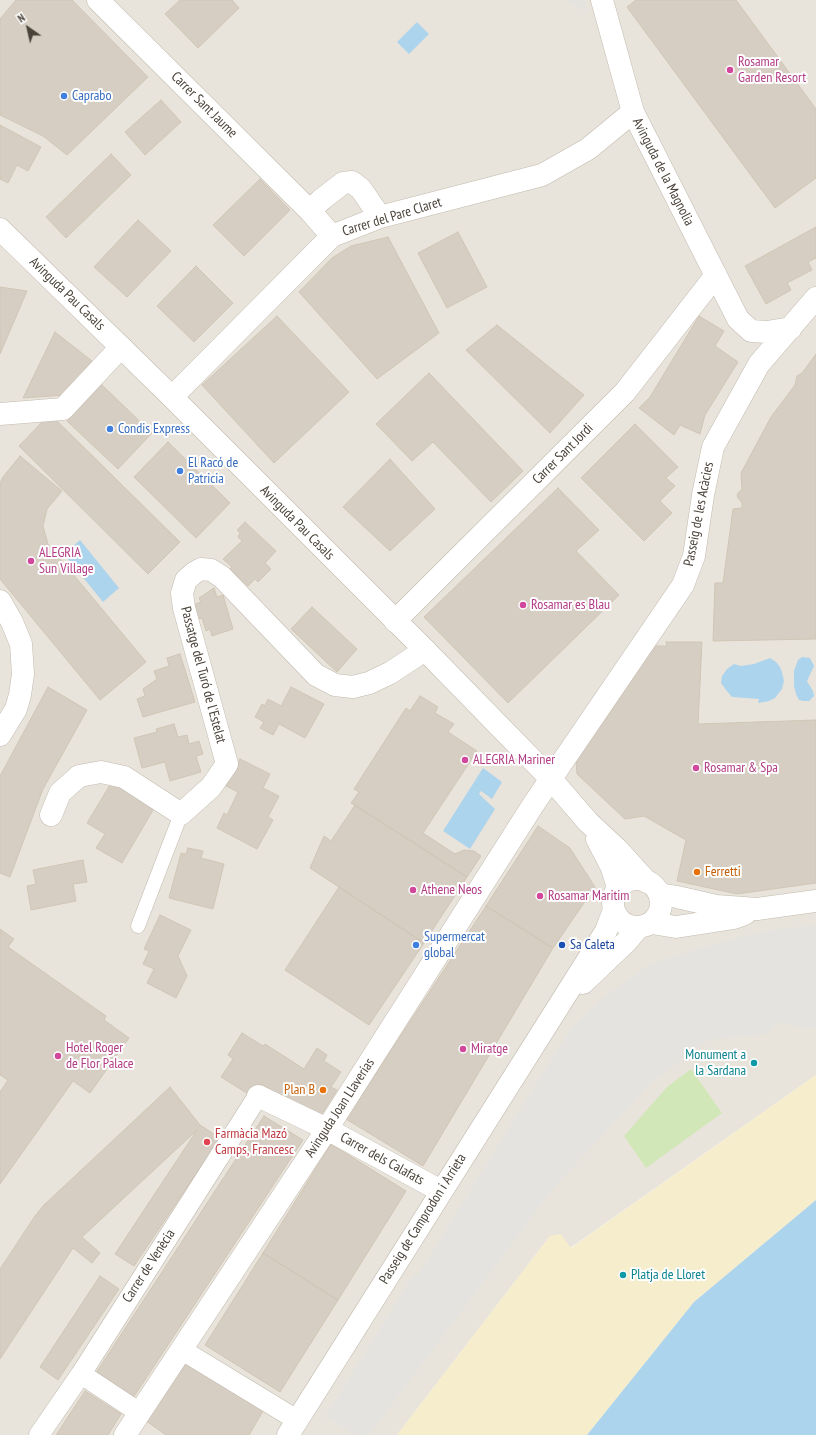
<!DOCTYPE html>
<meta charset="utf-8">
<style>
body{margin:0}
#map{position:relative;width:816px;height:1435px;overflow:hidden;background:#f5f3ec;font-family:"PT Sans Narrow",sans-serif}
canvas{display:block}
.north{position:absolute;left:8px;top:8px;width:40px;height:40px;-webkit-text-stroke:3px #fff;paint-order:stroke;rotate:326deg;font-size:11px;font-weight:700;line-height:16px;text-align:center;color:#4a433a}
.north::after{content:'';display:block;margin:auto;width:14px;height:18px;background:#4a433a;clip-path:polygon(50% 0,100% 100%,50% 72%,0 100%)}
</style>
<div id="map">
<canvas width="816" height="1435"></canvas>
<div class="north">N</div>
</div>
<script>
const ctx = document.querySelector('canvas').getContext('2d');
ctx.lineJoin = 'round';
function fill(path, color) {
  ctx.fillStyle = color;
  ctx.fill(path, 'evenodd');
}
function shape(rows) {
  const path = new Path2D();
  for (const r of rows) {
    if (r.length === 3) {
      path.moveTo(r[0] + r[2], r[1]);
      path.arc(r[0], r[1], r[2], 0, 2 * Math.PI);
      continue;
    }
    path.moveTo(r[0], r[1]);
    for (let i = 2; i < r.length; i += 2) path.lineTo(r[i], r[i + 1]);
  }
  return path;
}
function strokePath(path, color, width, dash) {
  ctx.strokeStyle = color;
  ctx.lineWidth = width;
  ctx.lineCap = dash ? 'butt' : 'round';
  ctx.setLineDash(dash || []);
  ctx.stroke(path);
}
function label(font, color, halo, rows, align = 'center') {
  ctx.font = font + ' "PT Sans Narrow",sans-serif';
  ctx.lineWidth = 4;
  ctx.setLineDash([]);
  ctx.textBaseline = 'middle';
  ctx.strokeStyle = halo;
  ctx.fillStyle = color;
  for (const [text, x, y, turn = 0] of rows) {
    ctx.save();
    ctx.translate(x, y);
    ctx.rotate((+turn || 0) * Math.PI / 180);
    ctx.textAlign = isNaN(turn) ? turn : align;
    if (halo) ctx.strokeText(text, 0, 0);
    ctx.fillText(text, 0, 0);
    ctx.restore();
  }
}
fill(shape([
 [0,0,816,0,816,1075,570,1248,550,1236,397,1435,0,1435]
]), '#e9e4db');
fill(shape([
 [691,1069,722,1113,646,1168,624,1136,667,1087]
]), '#d2e7b8');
fill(shape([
 [816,1075,816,1200,694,1302,587,1435,397,1435,550,1236,561,1234,571,1248]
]), '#f6edcc');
fill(shape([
 [565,0,586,0,587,12],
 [816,925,816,1027,806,1029,779,1022,767,1034,708,1040,650,1084,551,1191,369,1435,355,1435,325,1417,413,1275,418,1275,557,1050,572,1028,603,998,650,964,731,939,771,930]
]), '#e5e3e0');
fill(shape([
 [417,22,429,34,409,54,397,42],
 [80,540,119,588,103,602,64,554],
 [802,657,810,658,814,666,807,681,813,691,814,696,809,701,803,701,799,700,796,694,794,686,794,671,798,660],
 [770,658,776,662,780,667,782,672,784,681,782,689,775,698,769,701,758,703,759,699,732,697,726,690,721,683,722,676,727,669,734,664,741,666,754,664],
 [483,768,502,782,492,799,481,791,479,794,495,809,470,849,443,831],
 [816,1200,816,1435,587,1435,694,1302]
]), '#add4ed');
const building = shape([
 [16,0,72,0,148,77,67,155,43,136,0,115,0,19,16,0],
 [180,0,232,0,239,8,198,48,165,14,180,0],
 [636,0,736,0,816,109,816,178,775,208,627,7,636,0],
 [161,100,181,122,145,155,125,132,161,100],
 [0,125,41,147,28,171,17,165,8,183,0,179,0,125],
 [111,154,131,175,66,238,46,217,111,154],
 [260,179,290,210,244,256,213,225,260,179],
 [138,220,171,251,127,297,94,267,138,220],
 [816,227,816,258,808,262,812,270,787,283,791,290,766,304,745,266,816,227],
 [458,232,487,287,447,308,418,253,458,232],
 [388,237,439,333,377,379,299,292,332,258,351,246,388,237],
 [196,266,233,303,194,342,157,306,196,266],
 [0,287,27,291,0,354,0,287],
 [277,316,349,392,274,463,202,385,277,316],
 [699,316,724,331,715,346,738,362,705,415,700,434,680,425,674,435,639,408,650,397,699,316],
 [497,325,584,395,550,433,466,350,497,325],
 [55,332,92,361,65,395,23,398,55,332],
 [816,354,816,639,713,641,715,583,723,583,733,509,742,508,742,503,738,498,737,494,742,489,741,473,771,417,795,385,797,376,802,373,816,354],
 [429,373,523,471,491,502,433,442,412,461,376,424,429,373],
 [102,385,152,433,118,469,67,421,102,385],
 [50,414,180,542,148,574,19,446,50,414],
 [635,424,678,467,666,478,675,486,660,501,672,513,644,541,581,478,635,424],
 [168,442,230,503,196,538,134,477,168,442],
 [20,456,62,491,47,509,43,526,48,544,146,662,100,700,0,579,0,483,3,477,20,456],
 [390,459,435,509,390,551,343,507,390,459],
 [558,488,599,530,576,551,619,595,508,703,424,617,558,488],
 [245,522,276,551,265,563,271,569,258,582,255,579,248,586,233,572,230,569,232,567,223,559,242,541,238,537,240,533,237,530,245,522],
 [214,588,217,597,223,595,233,629,212,636,210,629,206,631,202,618,197,619,193,605,201,602,199,598,214,588],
 [312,607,357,649,337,672,291,629,312,607],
 [666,642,702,642,698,724,816,720,816,883,737,894,677,881,686,840,644,816,625,819,577,774,576,761,655,646,667,646,666,642],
 [180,654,195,702,143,717,137,699,145,696,143,689,157,679,154,671,169,666,167,658,180,654],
 [48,687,87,710,43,789,10,877,0,873,0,776,48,687],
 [291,687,324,704,305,738,279,724,273,735,260,728,264,722,255,717,262,704,265,706,268,699,281,706,291,687],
 [420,696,438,707,435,713,454,724,448,732,477,751,423,833,455,854,464,850,474,851,481,856,467,877,351,803,359,792,354,789,406,708,410,711,420,696],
 [174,724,178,737,187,735,189,744,199,741,203,754,196,756,201,772,170,781,165,762,142,768,134,738,157,732,156,729,174,724],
 [240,759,270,774,263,788,279,796,268,817,273,820,257,849,217,828,224,813,227,815,238,792,226,786,240,759],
 [113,780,156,805,122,863,96,848,105,834,87,823,113,780],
 [355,805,467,877,424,943,310,868,324,836,331,841,355,805],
 [538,826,570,848,595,887,553,948,486,906,538,826],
 [188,848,203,851,201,858,224,864,213,909,169,898,181,853,186,854,188,848],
 [83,860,87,882,73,884,76,901,31,910,27,886,36,884,33,870,83,860],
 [339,887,424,943,369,1025,285,970,339,887],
 [486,906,553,948,423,1166,346,1119,486,906],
 [160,915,191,930,178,956,187,976,176,998,147,983,154,969,143,964,149,951,144,949,160,915],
 [0,929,14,939,8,947,106,1016,104,1020,129,1038,90,1093,73,1081,0,1184,0,1092,8,1080,0,1075,0,929],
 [242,1033,263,1046,265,1044,304,1069,317,1048,327,1055,324,1061,341,1072,331,1087,337,1090,318,1120,262,1084,253,1097,221,1077,233,1059,228,1055,242,1033],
 [170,1087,200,1125,220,1138,134,1266,115,1254,197,1130,82,1237,100,1253,92,1263,73,1248,0,1359,0,1269,35,1216,44,1205,170,1087],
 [264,1116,303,1140,131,1401,94,1376,264,1116],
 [331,1144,406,1191,338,1300,263,1253,331,1144],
 [263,1253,338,1300,280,1392,205,1345,263,1253],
 [100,1276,119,1289,58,1380,40,1367,100,1276],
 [182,1356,266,1406,249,1435,166,1435,142,1418,182,1356],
 [85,1391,121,1414,108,1435,56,1435,85,1391]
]);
fill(building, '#d6cec2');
strokePath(building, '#d1c6b6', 1);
const service = shape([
 [138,926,181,814]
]);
const pedestrian = shape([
 [182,1350,297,1420],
 [81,1374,140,1413],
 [39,1435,81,1374,258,1096]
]);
const minor = shape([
 [98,0,310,211],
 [602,0,633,112,738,319,751,331,767,332,791,328],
 [332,236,310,211,321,200,343,183,352,182,361,189,380,217],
 [172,397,332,236,380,217,542,175,588,149,633,112],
 [0,414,63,409,121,347],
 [0,601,12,622,21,644,23,674,20,695,16,709,0,735],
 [395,621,625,392,716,275],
 [51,815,60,793,79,776,101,772,124,777,181,814,211,787,227,764,184,608,182,593,186,580,194,573,201,569,211,570,222,577,316,675,335,685,353,687,369,683,390,673,425,650],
 [659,894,677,897,716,906,757,909,816,901],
 [652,923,676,927,734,918,745,914],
 [258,1096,327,1129,441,1191],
 [125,1435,327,1129,533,805,683,585,694,556,703,495,713,447,759,364,816,298]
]);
const tertiary = shape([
 [0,229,172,397,425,650,551,779,588,822,617,849,647,882],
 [597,839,612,868,618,888],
 [637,903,24],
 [583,983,626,942,638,928],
 [288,1435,606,931,614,910]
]);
strokePath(service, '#c1baaf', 15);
strokePath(pedestrian, '#c1baaf', 21);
strokePath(minor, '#c1baaf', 23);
strokePath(tertiary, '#c1baaf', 23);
strokePath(service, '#fff', 14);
strokePath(pedestrian, '#fff', 20);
strokePath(minor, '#fff', 22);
strokePath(tertiary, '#fff', 22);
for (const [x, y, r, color] of [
 [730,70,4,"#d1479c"],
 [64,96,4,"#3f7fe0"],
 [110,429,4,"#3f7fe0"],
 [180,471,4,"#3f7fe0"],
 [31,561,4,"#d1479c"],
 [523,605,4,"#d1479c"],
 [465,760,4,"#d1479c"],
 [696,768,4,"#d1479c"],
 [697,872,4,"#e8710a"],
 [413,890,4,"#d1479c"],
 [540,896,4,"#d1479c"],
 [416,945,4,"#3f7fe0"],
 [562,945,4,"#1a4fb4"],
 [463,1049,4,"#d1479c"],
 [58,1056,4,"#d1479c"],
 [754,1063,4,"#0f9aa8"],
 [323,1090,4,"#e8710a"],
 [207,1142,4,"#e0444e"],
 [623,1275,4,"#0f9aa8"]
]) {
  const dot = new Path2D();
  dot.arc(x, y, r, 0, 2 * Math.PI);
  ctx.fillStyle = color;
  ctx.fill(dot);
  strokePath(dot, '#fff', 1.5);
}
label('14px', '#b23c85', '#fff', [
 ["Rosamar",738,62],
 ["Garden Resort",738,78],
 ["ALEGRIA",39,553],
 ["Sun Village",39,569],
 ["Rosamar es Blau",531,605],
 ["ALEGRIA Mariner",473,760],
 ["Rosamar & Spa",704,768],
 ["Athene Neos",421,890],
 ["Rosamar Maritim",548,896],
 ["Hotel Roger",66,1048],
 ["de Flor Palace",66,1064],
 ["Miratge",471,1049]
], 'left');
label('14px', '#366cbe', '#fff', [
 ["Caprabo",72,96],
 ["Condis Express",118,429],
 ["El Racó de",188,463],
 ["Patricia",188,479],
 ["Supermercat",424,937],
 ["global",424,953]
], 'left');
label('14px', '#4a433a', '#fff', [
 ["Carrer Sant Jaume",204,105,45],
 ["Avinguda de la Magnolia",663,172,63],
 ["Carrer del Pare Claret",392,217,-17],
 ["Avinguda Pau Casals",67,294,44],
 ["Carrer Sant Jordi",563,454,-45],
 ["Passeig de les Acàcies",699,514,-79],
 ["Avinguda Pau Casals",297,523,45],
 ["Passatge del Turó de l'Estelat",203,675,75],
 ["Avinguda Joan Llaverias",340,1108,-57],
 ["Carrer dels Calafats",382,1159,29],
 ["Passeig de Camprodon i Arrieta",423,1219,-58],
 ["Carrer de Venècia",149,1266,-57]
]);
label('14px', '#c56008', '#fff', [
 ["Ferretti",705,872],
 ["Plan B",315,1090,"right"]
], 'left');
label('14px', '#164399', '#fff', [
 ["Sa Caleta",570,945]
], 'left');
label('14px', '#0d838f', '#fff', [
 ["Monument a",746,1055],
 ["la Sardana",746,1071],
 ["Platja de Lloret",631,1275,"left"]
], 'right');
label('14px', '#be3a42', '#fff', [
 ["Farmàcia Mazó",215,1134],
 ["Camps, Francesc",215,1150]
], 'left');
</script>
